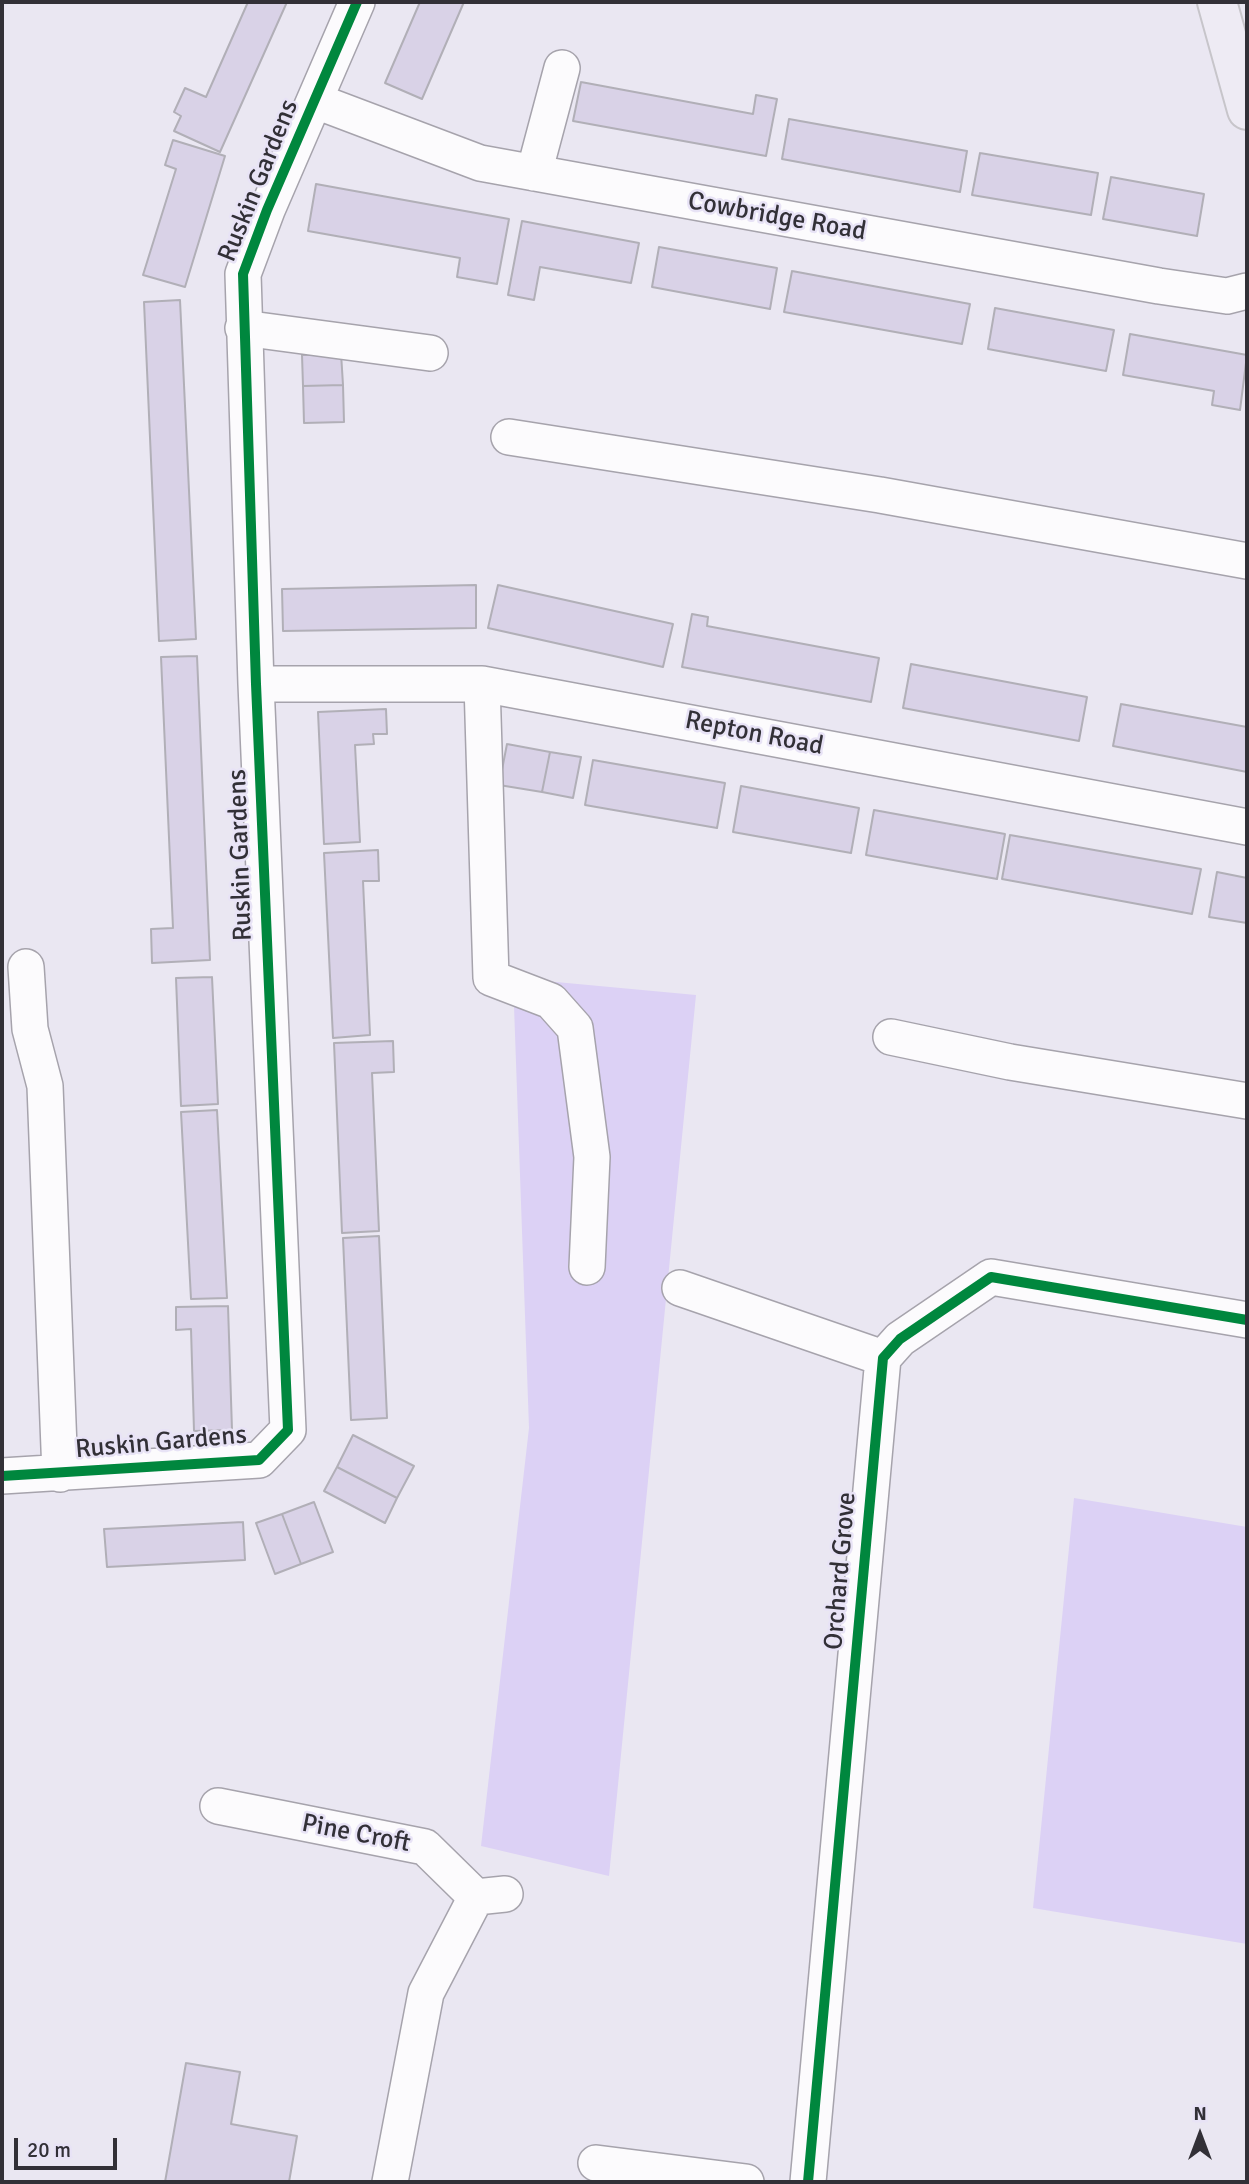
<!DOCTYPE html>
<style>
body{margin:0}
#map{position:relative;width:1249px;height:2184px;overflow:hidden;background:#eae7f2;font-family:Signika,sans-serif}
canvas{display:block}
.frame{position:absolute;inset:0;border:4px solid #323037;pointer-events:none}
.north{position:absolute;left:1165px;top:2100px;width:70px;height:70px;-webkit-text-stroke:5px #e8e3f6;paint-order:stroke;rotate:0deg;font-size:19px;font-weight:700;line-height:28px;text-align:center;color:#323037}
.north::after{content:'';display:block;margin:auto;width:24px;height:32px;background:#323037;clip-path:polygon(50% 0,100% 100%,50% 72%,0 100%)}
.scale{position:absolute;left:14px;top:2138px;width:103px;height:32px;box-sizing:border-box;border:4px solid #323037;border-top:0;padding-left:9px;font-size:21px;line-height:24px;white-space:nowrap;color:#323037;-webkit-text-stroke:5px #e8e3f6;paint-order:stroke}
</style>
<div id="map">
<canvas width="1249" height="2184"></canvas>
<div class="frame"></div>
<div class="north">N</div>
<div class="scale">20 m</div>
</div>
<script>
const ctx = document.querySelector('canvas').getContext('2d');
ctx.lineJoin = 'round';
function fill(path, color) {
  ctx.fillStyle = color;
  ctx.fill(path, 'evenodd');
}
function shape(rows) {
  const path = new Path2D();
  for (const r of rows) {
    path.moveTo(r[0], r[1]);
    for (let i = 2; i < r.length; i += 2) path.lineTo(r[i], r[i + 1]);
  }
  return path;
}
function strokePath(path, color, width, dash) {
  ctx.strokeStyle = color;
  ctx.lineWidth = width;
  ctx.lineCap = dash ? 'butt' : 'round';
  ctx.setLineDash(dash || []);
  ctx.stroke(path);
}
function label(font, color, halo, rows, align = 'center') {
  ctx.font = font + ' Signika,sans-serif';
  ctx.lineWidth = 5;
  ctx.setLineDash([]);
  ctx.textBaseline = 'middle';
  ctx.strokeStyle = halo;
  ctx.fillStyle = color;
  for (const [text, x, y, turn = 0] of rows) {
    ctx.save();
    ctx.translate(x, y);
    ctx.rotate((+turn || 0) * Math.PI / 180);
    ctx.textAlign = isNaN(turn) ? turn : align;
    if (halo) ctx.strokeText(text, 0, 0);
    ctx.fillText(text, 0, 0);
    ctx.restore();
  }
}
fill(shape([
 [513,978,696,995,609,1876,481,1846,529,1428],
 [1074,1498,1247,1527,1247,1944,1033,1908]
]), '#dcd1f5');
const building = shape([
 [248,2,287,2,220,152,174,131,181,116,174,112,185,88,206,97,248,2],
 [420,2,464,2,422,99,385,83,420,2],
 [581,82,753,114,756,95,777,99,766,156,573,121,581,82],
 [789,119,967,151,960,192,782,159,789,119],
 [173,140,225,156,185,287,143,275,176,169,165,165,173,140],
 [980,153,1098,173,1091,215,972,195,980,153],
 [1111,177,1204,194,1197,236,1103,219,1111,177],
 [316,184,509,219,497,284,457,277,460,258,308,231,316,184],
 [522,221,639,243,631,283,540,267,534,300,508,295,522,221],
 [659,247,777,268,770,309,652,287,659,247],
 [792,271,970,304,962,344,784,312,792,271],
 [180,300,196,639,159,641,144,302,180,300],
 [995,308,1114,330,1106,371,988,349,995,308],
 [1130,334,1247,355,1240,410,1212,405,1214,391,1123,375,1130,334],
 [341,353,343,385,303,386,302,355,341,353],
 [343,385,344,422,304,423,303,386,343,385],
 [476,585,476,628,283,631,282,589,476,585],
 [498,585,673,624,663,667,488,628,498,585],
 [692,614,708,617,707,626,879,658,871,702,682,667,692,614],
 [197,656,210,960,152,963,151,929,173,928,161,657,197,656],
 [911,664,1087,697,1079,741,903,708,911,664],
 [1121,704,1247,727,1247,772,1113,746,1121,704],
 [386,709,387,734,373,734,374,744,355,745,360,842,324,844,318,712,386,709],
 [507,744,550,752,542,792,499,785,507,744],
 [550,752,581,757,573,798,542,792,550,752],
 [593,760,725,783,717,828,585,805,593,760],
 [741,786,859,808,851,853,733,832,741,786],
 [874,810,1005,834,997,879,866,855,874,810],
 [1010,835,1201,869,1192,914,1002,879,1010,835],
 [378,850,379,881,363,881,370,1035,333,1038,324,853,378,850],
 [1217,872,1247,878,1247,923,1209,917,1217,872],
 [212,977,218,1104,181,1106,176,978,212,977],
 [393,1041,394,1072,372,1073,379,1231,342,1233,334,1043,393,1041],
 [217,1110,227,1298,191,1299,181,1112,217,1110],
 [379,1236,387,1418,351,1420,343,1238,379,1236],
 [228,1306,232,1430,194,1431,191,1329,176,1330,176,1307,228,1306],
 [353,1435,414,1466,397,1498,337,1467,353,1435],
 [337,1467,397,1498,385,1523,324,1491,337,1467],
 [314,1502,333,1552,301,1564,282,1514,314,1502],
 [282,1514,301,1564,275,1574,256,1523,282,1514],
 [243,1522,245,1560,107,1567,104,1529,243,1522],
 [186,2063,240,2072,231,2124,297,2136,289,2182,165,2182,186,2063]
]);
fill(building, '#d9d2e7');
strokePath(building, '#b1afb7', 2);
const minor = shape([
 [316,101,480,163,1159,286,1227,296,1247,291],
 [534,173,562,68],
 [243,328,430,353],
 [509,437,880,495,1247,561],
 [256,684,482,684,1247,827],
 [482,684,491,978,551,1001,575,1028,592,1157,587,1267],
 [26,967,30,1029,45,1086,60,1474],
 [891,1037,1010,1062,1247,1101],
 [680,1288,883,1358],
 [2,1476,259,1460,288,1430,256,684,243,274,267,210,357,2],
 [218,1806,425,1847,476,1897],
 [596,2163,746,2182],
 [390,2182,426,1993,476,1897,505,1894],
 [808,2182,883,1358,900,1339,991,1277,1247,1320]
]);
const major = shape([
 [1217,2,1247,110]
]);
strokePath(minor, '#a6a3ac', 38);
strokePath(major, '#c7c5ca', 42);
strokePath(minor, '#fcfbfd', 35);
strokePath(major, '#eeebf4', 38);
strokePath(shape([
 [2,1476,259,1460,288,1430,256,684,243,274,267,210,357,2],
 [808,2182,883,1358,900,1339,991,1277,1247,1320]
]), '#00873e', 10);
label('26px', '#323037', '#e8e3f6', [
 ["Ruskin Gardens",259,181,-68],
 ["Cowbridge Road",777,217,10],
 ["Repton Road",754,734,11],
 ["Ruskin Gardens",241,855,-92],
 ["Ruskin Gardens",161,1443,-5],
 ["Orchard Grove",841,1571,-85],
 ["Pine Croft",356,1834,11]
]);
</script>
